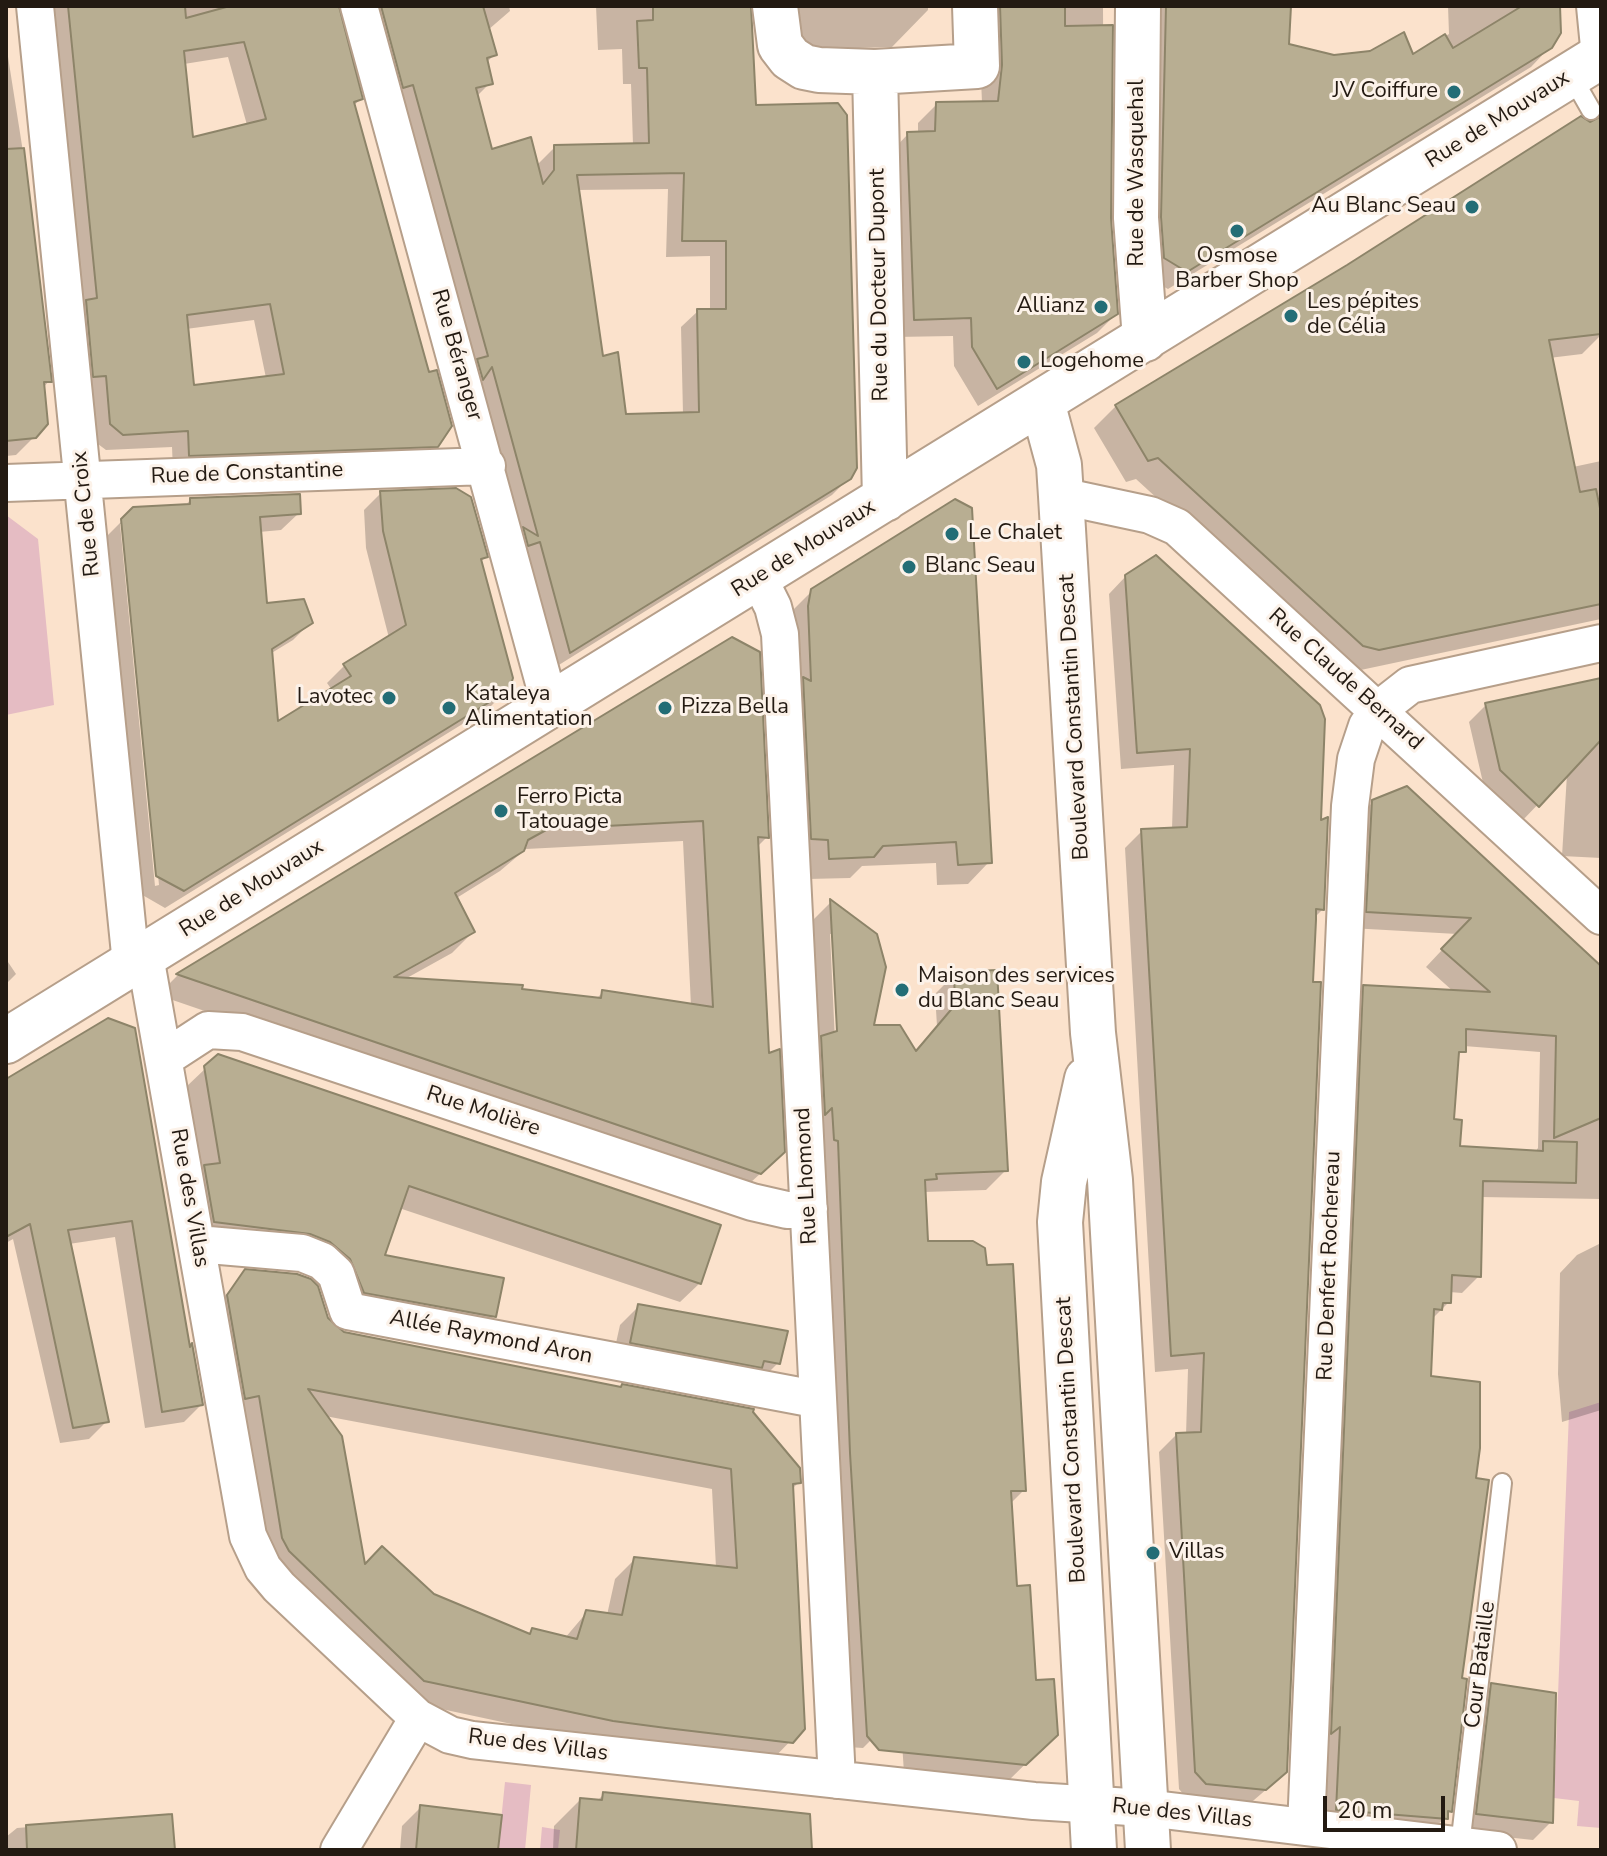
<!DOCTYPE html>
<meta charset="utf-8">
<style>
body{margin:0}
#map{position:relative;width:1607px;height:1856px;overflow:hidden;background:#fbe2cc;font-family:"Nunito Sans",sans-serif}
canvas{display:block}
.frame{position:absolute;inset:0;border:8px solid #231a12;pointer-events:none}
.scale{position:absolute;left:1323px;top:1796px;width:122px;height:36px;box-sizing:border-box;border:4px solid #231a12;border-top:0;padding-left:10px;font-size:24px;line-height:28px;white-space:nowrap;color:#231a12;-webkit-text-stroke:6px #fcf2e9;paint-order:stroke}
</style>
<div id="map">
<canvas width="1607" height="1856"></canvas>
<div class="frame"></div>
<div class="scale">20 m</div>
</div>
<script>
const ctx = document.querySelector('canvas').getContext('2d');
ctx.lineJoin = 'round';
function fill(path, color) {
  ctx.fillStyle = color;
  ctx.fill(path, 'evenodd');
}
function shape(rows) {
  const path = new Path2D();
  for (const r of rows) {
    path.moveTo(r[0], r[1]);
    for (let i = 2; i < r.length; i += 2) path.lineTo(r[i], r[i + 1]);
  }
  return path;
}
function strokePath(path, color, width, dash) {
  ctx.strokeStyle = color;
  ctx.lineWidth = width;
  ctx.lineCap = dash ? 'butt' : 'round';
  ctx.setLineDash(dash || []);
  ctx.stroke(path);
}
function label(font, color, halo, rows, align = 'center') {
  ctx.font = font + ' "Nunito Sans",sans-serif';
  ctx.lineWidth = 6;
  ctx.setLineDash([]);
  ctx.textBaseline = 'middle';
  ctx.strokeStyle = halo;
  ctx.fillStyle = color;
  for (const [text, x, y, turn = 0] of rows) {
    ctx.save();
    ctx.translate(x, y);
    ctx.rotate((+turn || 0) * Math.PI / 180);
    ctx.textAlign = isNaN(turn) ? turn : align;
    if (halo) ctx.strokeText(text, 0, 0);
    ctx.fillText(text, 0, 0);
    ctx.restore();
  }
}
fill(shape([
 [6,515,38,539,54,705,6,715],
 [1601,1402,1601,1828,1577,1826,1579,1801,1554,1798,1569,1412],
 [505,1782,531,1785,525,1850,498,1850],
 [542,1827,560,1830,558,1850,540,1850]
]), '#e5bcc3');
fill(shape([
 [51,6,338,6,361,99,353,106,436,445,419,462,173,471,172,447,106,450,94,441],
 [228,57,247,125,191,139,184,64],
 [254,320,266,378,192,388,186,329],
 [356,6,509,6,510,11,488,30,494,55,486,63,490,83,476,97,491,151,536,166,555,147,633,145,631,84,623,84,622,49,598,50,596,6,748,6,754,107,849,478,832,495,554,668],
 [668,189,666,257,710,256,710,311,698,311,681,327,683,414,624,416,601,358,577,190],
 [783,6,928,6,928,10,892,47,858,48,853,53,783,49],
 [978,6,1103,6,1104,203,1116,314,1097,333,978,406,954,366,953,336,896,337,890,153,908,134,918,134,918,123,937,104,982,103],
 [1150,6,1289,6,1287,46,1334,57,1413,57,1449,34,1448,6,1557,6,1550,47,1531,67,1168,289,1146,277],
 [6,44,32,209,49,381,43,388,34,437,16,455,6,456],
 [1601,106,1601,335,1582,354,1549,358,1573,467,1601,461,1601,619,1356,671,1341,667,1136,479,1126,482,1094,428,1116,406,1586,122],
 [381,493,486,557,479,563,508,689,490,707,165,908,139,893,105,538,134,509,184,507,191,499,299,513,281,530,259,532,265,605,311,622,293,640,270,654,276,724,332,690,327,683,344,666,389,638,366,548,364,510],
 [120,524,124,524,159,885,155,886],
 [1126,576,1318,823,1323,909,1314,918,1268,1788,1247,1806,1189,1801,1179,1789,1159,1452,1176,1435,1186,1435,1188,1369,1155,1372,1125,848,1142,831,1172,829,1174,765,1121,769,1109,594],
 [813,590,989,862,968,884,937,885,936,863,862,866,850,878,808,879,791,612],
 [732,639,767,837,757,847,761,1173,738,1194,158,995,177,976],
 [683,841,691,1006,603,992,596,999,519,991,387,989,452,953,473,932,455,899,500,871,526,849],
 [1601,680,1601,858,1562,856,1567,774,1521,822,1484,787,1469,722,1486,705],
 [1373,802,1601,969,1601,1199,1480,1197,1479,1276,1462,1293,1449,1292,1449,1302,1432,1319,1429,1378,1459,1680,1450,1811,1429,1835,1320,1826,1347,1004,1364,987,1454,992,1426,967,1457,934,1350,928,1356,819],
 [1464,1046,1540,1052,1538,1148,1535,1152,1458,1148,1452,1121,1456,1059],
 [831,902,872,1027,914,1052,937,1026,935,994,955,974,1006,1170,986,1190,924,1192,926,1243,1024,1490,1010,1504,1015,1588,1034,1682,1056,1734,1005,1784,904,1773,898,1682,883,1728,863,1748,848,1747,812,921],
 [830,934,834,934,839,1041,835,1041],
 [6,959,16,974,6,984],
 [108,1020,201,1405,184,1422,145,1428,115,1237,69,1244,107,1421,89,1439,60,1443,13,1239,6,1243,6,1082],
 [206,1068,700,1283,680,1302,399,1208,383,1256,494,1316,475,1336,345,1311,332,1279,195,1241,186,1087],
 [1601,1243,1601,1410,1562,1422,1558,1374,1560,1273,1577,1255],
 [246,1271,327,1319,343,1334,799,1482,791,1490,803,1728,770,1762,591,1741,404,1701,269,1571,207,1317],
 [325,1416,712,1489,716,1568,635,1559,615,1579,607,1615,587,1612,565,1638,533,1630,527,1635,364,1567],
 [639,1306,778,1363,759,1382,612,1361,620,1325],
 [1492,1685,1551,1822,1533,1840,1459,1832,1474,1703],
 [604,1794,810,1850,553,1850,554,1826,580,1800,596,1802],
 [421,1807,496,1850,400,1850,402,1826],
 [170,1816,173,1850,6,1850,6,1837,17,1828]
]), '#0003');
const building = shape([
 [68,6,185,6,186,18,230,6,339,6,363,99,354,102,429,372,437,370,452,426,438,447,189,456,188,431,123,435,110,424,106,376,93,377,86,300,97,298,68,6],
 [244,42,266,119,193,137,184,51,244,42],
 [270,304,284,374,194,385,187,315,270,304],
 [381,6,483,6,497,55,487,58,493,84,476,88,492,149,531,137,543,184,554,170,554,145,649,143,647,68,639,68,637,21,653,20,653,6,751,6,756,105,838,103,847,115,857,468,851,479,570,653,540,542,528,546,523,527,538,536,492,367,483,380,477,359,488,356,413,85,403,88,381,6],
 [684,173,682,241,726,241,726,309,697,309,699,412,626,414,618,352,603,356,577,175,684,173],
 [1000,6,1065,6,1065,26,1113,25,1111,218,1118,314,997,389,972,347,971,318,914,320,907,132,935,131,936,102,998,101,1002,65,1000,6],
 [1166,6,1291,6,1289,44,1334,55,1370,51,1404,32,1413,54,1445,34,1453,48,1522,6,1560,6,1561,33,1552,48,1187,272,1164,258,1161,217,1166,6],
 [1581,116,1590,122,1601,116,1601,334,1549,340,1580,492,1596,489,1601,513,1601,604,1379,650,1363,646,1158,458,1148,461,1115,405,1347,265,1581,116],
 [24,148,52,382,44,382,48,424,36,438,6,441,6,149,24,148],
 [456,488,471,497,488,557,481,559,513,678,509,690,184,891,156,876,121,519,133,507,190,504,190,498,300,494,301,514,260,517,267,603,304,599,313,623,272,649,278,721,351,676,343,664,406,625,383,531,380,491,456,488],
 [955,499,972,508,992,863,958,865,956,842,883,846,874,857,829,859,828,840,811,839,803,677,811,681,808,606,811,589,955,499],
 [1156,555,1320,705,1325,719,1321,820,1328,817,1324,910,1316,909,1316,920,1313,982,1321,982,1287,1772,1266,1790,1206,1784,1195,1772,1176,1433,1201,1432,1204,1353,1171,1356,1141,829,1187,827,1190,749,1137,753,1125,575,1156,555],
 [732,637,760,652,769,838,758,837,769,1053,780,1049,785,1152,761,1174,176,974,732,637],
 [703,821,713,1007,602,990,601,998,522,989,523,985,394,977,475,932,455,893,524,851,528,840,548,829,703,821],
 [1601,678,1601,740,1539,807,1500,770,1485,703,1601,678],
 [1407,786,1601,966,1601,1118,1554,1138,1556,1036,1466,1029,1466,1052,1459,1052,1454,1119,1462,1120,1460,1146,1543,1151,1543,1141,1577,1142,1576,1183,1483,1181,1481,1277,1452,1275,1451,1303,1443,1303,1442,1310,1434,1309,1431,1376,1480,1382,1480,1448,1476,1478,1489,1480,1462,1678,1467,1679,1452,1812,1448,1811,1448,1819,1336,1810,1340,1727,1331,1734,1363,985,1490,992,1441,949,1471,918,1366,912,1372,800,1407,786],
 [830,899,877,934,886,967,874,1025,900,1025,916,1051,955,1005,954,972,997,970,1008,1171,936,1174,937,1179,925,1180,928,1241,973,1241,985,1248,987,1265,1013,1264,1026,1491,1011,1491,1017,1586,1030,1585,1036,1680,1054,1679,1058,1735,1026,1765,879,1750,867,1736,850,1453,838,1141,834,1140,832,1108,825,1115,821,1036,837,1031,830,899],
 [108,1018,135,1028,190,1347,192,1343,203,1405,162,1412,132,1221,68,1230,109,1422,73,1428,30,1224,6,1237,6,1079,108,1018],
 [218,1054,721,1225,701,1284,409,1186,385,1255,504,1278,496,1317,364,1293,350,1259,330,1242,310,1234,214,1222,204,1165,220,1163,204,1066,218,1054],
 [245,1269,297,1274,311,1279,318,1286,328,1318,344,1332,621,1387,622,1384,754,1409,753,1412,800,1468,801,1483,793,1484,805,1729,793,1743,666,1728,613,1721,424,1681,289,1551,282,1538,259,1396,245,1399,227,1295,245,1269],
 [308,1389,731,1469,737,1568,634,1557,622,1615,586,1610,577,1639,532,1628,530,1634,434,1594,382,1546,365,1564,342,1436,308,1389],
 [638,1304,788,1331,780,1364,764,1361,762,1368,630,1343,638,1304],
 [1491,1683,1556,1693,1553,1823,1476,1814,1491,1683],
 [603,1792,810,1814,812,1850,576,1850,580,1798,602,1800,603,1792],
 [420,1805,502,1815,498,1850,416,1850,420,1805],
 [172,1814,175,1850,27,1850,26,1825,172,1814]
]);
fill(building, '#b8ae92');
strokePath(building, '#8d8469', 2);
const lane = shape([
 [1571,75,1591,110],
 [1460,1846,1502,1483]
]);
const street = shape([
 [35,6,131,964],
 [359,6,550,705],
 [1595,6,1600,57],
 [6,483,487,466],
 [1061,496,1150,515,1177,527,1601,916],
 [758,577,773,607,780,634,837,1780],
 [145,956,248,1536,263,1568,279,1587,418,1718,450,1735,472,1740,1034,1801,1146,1808,1498,1850],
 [165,1058,208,1030,242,1032,752,1202,787,1210,809,1209],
 [197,1244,302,1253,322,1261,336,1274,348,1311,815,1399],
 [1306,1827,1350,806,1356,759,1367,726,1378,710,1410,685,1601,643],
 [339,1850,418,1718]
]);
const secondary = shape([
 [775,6,780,45,790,58,804,67,819,70,875,72,977,66,975,6],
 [1138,6,1136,218,1145,339],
 [875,72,885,499],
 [1042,402,1059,465,1061,496,1093,1033,1110,1180,1148,1850],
 [6,1041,1601,56],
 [1087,1079,1064,1182,1060,1222,1094,1850]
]);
strokePath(lane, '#b69f8a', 22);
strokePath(street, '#b69f8a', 40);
strokePath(secondary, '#b69f8a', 48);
strokePath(lane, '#fff', 18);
strokePath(street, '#fff', 36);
strokePath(secondary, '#fff', 44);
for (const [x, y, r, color] of [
 [1454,92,8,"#236d76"],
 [1472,207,8,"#236d76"],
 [1237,231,8,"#236d76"],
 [1101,307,8,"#236d76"],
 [1291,316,8,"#236d76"],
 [1024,362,8,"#236d76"],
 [952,534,8,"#236d76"],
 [909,567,8,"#236d76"],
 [389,698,8,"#236d76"],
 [449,708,8,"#236d76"],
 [665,708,8,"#236d76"],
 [501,811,8,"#236d76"],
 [902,990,8,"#236d76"],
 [1153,1553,8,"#236d76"]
]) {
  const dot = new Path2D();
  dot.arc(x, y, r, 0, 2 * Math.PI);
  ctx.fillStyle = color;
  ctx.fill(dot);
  strokePath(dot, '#fcf2e9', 3);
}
label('22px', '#231a12', '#fcf2e9', [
 ["JV Coiffure",1438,92,"right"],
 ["Au Blanc Seau",1456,207,"right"],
 ["Osmose",1237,257,"center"],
 ["Barber Shop",1237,282,"center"],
 ["Les pépites",1307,303],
 ["de Célia",1307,328],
 ["Allianz",1085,307,"right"],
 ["Logehome",1040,362],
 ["Le Chalet",968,534],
 ["Blanc Seau",925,567],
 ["Kataleya",465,695],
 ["Alimentation",465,720],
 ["Lavotec",373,698,"right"],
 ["Pizza Bella",681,708],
 ["Ferro Picta",517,798],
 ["Tatouage",517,823],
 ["Maison des services",918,977],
 ["du Blanc Seau",918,1002],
 ["Villas",1169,1553]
], 'left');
label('22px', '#231a12', '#fcf2e9', [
 ["Rue de Mouvaux",1498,120,-32],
 ["Rue de Wasquehal",1138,173,-90],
 ["Rue du Docteur Dupont",880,285,-91],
 ["Rue Béranger",456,355,74],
 ["Rue de Constantine",247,474,-2],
 ["Rue de Croix",87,514,-96],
 ["Rue de Mouvaux",804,549,-32],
 ["Rue Claude Bernard",1345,680,42],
 ["Boulevard Constantin Descat",1075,717,-93],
 ["Rue de Mouvaux",252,889,-32],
 ["Rue Molière",483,1112,18],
 ["Rue Lhomond",807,1176,-93],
 ["Rue des Villas",189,1198,80],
 ["Rue Denfert Rochereau",1330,1266,-88],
 ["Allée Raymond Aron",491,1338,11],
 ["Boulevard Constantin Descat",1072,1440,-93],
 ["Cour Bataille",1481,1665,-83],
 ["Rue des Villas",538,1746,7],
 ["Rue des Villas",1182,1814,6]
]);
</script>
